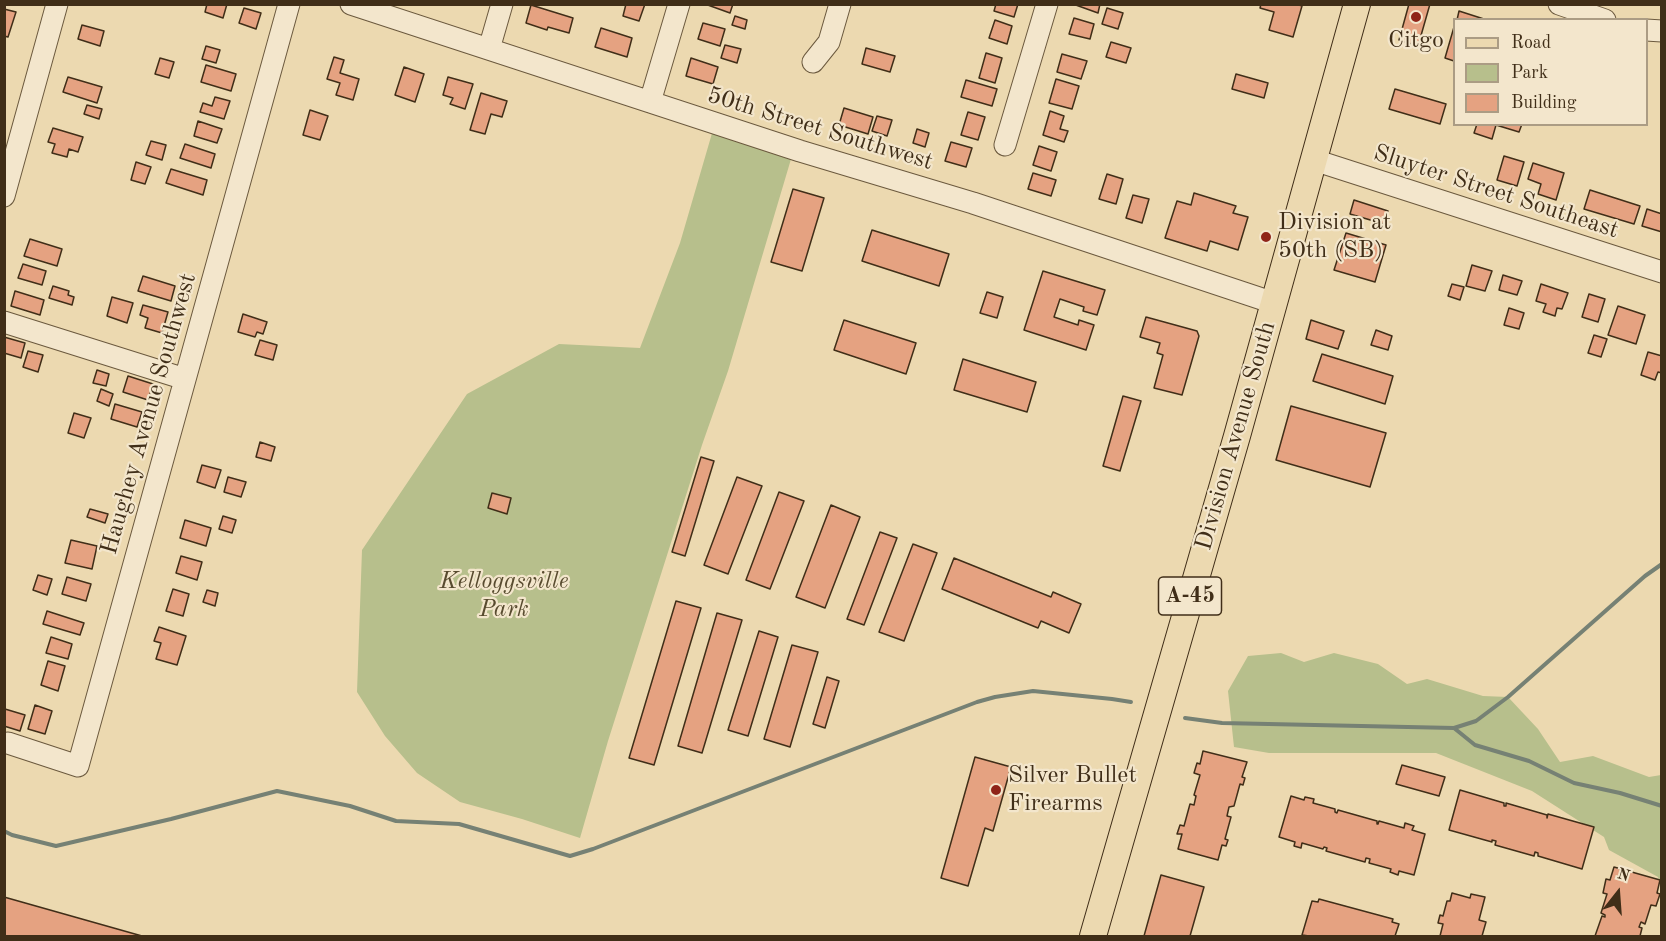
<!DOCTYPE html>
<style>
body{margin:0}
#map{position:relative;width:1666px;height:941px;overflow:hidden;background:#ecd9b0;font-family:"Old Standard TT",serif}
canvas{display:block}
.frame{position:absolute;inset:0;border:6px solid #402e18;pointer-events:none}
.legend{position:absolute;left:1453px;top:18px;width:195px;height:108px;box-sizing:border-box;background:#f3e6cc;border:2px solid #ab9c84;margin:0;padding:8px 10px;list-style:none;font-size:18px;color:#402e18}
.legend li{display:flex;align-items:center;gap:12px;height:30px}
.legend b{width:30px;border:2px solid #ab9c84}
.north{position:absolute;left:1588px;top:863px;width:60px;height:60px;-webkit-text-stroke:4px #f3e6cc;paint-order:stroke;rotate:17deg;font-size:16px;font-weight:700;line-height:24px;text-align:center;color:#402e18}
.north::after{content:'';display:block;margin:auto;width:21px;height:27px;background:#402e18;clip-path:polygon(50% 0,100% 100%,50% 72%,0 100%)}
</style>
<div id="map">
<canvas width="1666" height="941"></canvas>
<div class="frame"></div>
<ul class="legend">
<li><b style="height:8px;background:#ecd9b0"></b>Road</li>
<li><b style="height:16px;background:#b7bf8c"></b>Park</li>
<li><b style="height:16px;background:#e5a281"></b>Building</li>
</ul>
<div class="north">N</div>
</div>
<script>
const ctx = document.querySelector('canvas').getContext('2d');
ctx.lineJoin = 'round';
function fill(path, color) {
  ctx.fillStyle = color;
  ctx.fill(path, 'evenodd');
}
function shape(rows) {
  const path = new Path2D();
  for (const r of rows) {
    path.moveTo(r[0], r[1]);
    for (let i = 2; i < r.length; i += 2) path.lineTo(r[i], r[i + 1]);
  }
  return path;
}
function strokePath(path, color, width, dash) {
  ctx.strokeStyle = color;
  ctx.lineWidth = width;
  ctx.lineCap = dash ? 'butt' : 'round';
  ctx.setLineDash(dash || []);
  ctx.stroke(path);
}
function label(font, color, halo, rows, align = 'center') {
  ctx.font = font + ' "Old Standard TT",serif';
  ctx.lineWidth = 4.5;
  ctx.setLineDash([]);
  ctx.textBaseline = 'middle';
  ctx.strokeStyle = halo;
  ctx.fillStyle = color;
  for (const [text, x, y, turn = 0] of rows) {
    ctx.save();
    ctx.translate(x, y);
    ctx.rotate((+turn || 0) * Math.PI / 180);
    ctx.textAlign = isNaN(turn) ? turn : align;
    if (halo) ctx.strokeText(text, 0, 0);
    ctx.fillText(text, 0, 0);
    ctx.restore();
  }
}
fill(shape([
 [715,123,794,149,728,371,702,445,608,741,580,838,522,819,460,802,417,773,385,736,357,692,362,550,467,394,559,344,640,348,680,243],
 [1281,653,1304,662,1334,653,1378,664,1407,684,1427,679,1483,696,1508,697,1538,729,1560,762,1593,756,1649,777,1661,775,1661,885,1658,877,1609,850,1604,837,1532,791,1436,753,1269,753,1234,747,1228,691,1248,656]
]), '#b7bf8c');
strokePath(shape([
 [1185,718,1222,723,1454,728,1476,721,1508,697,1645,576,1662,564],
 [1454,728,1475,745,1529,761,1574,783,1620,793,1662,806],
 [4,831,12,835,56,846,171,819,277,791,350,806,396,821,459,824,570,856,593,849,977,702,995,697,1033,691,1112,699,1131,702]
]), '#768174', 4);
const building = shape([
 [207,4,227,4,223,18,205,12,207,4],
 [626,4,645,4,639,21,623,16,626,4],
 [705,4,733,4,730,13,705,4],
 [996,4,1018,4,1014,17,994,11,996,4],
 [1073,4,1100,4,1098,13,1073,4],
 [1261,4,1296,4,1302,6,1293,37,1269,30,1274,12,1260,8,1261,4],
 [1409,4,1430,4,1418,46,1399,40,1409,4],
 [531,5,573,18,569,33,548,27,547,30,526,23,531,5],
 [244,8,261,13,256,29,239,23,244,8],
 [1107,8,1123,13,1118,29,1102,24,1107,8],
 [4,9,16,12,8,37,4,36,4,9],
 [1459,11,1487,20,1457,20,1459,11],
 [735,16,747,20,745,29,732,25,735,16],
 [1074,18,1094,24,1090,39,1069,34,1074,18],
 [995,20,1012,26,1007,44,989,38,995,20],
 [703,23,725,29,720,46,698,39,703,23],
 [82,25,104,31,100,46,78,39,82,25],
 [1454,27,1454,61,1445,58,1454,27],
 [601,28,632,38,627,57,595,47,601,28],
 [1111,42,1131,48,1126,63,1106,57,1111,42],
 [725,45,741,49,737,63,721,58,725,45],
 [206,46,220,50,216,63,202,59,206,46],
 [866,48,895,56,890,72,862,64,866,48],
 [986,53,1002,58,995,83,979,78,986,53],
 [1062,54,1087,61,1081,79,1057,72,1062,54],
 [334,57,344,60,340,73,359,79,353,100,336,95,340,83,327,79,334,57],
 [160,58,174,62,169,78,155,74,160,58],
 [691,58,718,67,713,84,686,76,691,58],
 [206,65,236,74,231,91,201,82,206,65],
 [404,67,424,74,415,102,395,95,404,67],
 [1236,74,1268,83,1264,98,1232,89,1236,74],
 [68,77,102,87,97,103,63,92,68,77],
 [448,77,473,84,465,109,450,104,453,98,443,95,448,77],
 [1056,79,1079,86,1072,109,1049,103,1056,79],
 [966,80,997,89,992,106,961,97,966,80],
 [1395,89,1446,104,1440,124,1389,109,1395,89],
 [481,93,507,101,502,117,491,114,485,134,470,130,481,93],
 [215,97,230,101,224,119,200,112,203,103,212,106,215,97],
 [87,105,102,109,99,119,84,114,87,105],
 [844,108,873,117,868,134,839,125,844,108],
 [310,110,328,116,320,140,303,135,310,110],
 [1050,111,1064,116,1060,129,1068,131,1064,142,1043,135,1050,111],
 [968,112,985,117,978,140,961,135,968,112],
 [877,116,892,120,887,136,872,131,877,116],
 [198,121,222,129,217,143,194,136,198,121],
 [1477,124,1522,124,1519,132,1496,125,1492,139,1474,133,1477,124],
 [53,128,83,137,78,152,69,149,67,157,52,153,55,144,48,142,53,128],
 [917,129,929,133,925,147,913,143,917,129],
 [151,141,166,145,162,160,146,155,151,141],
 [951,142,972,148,966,167,945,161,951,142],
 [185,144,215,154,211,168,180,158,185,144],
 [1039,146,1057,152,1051,171,1033,165,1039,146],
 [1504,156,1524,162,1517,186,1497,180,1504,156],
 [136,162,151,167,145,184,131,180,136,162],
 [1533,163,1564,173,1556,200,1538,194,1541,184,1528,179,1533,163],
 [171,169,207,180,203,195,166,183,171,169],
 [1033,173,1056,180,1051,196,1028,189,1033,173],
 [1107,174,1123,179,1116,204,1099,199,1107,174],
 [793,189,824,198,802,271,771,262,793,189],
 [1590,190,1640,206,1634,224,1584,209,1590,190],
 [1194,193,1236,206,1233,213,1248,217,1238,250,1210,241,1207,251,1165,238,1177,201,1191,205,1194,193],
 [1133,195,1149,199,1142,223,1126,218,1133,195],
 [1354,200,1388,211,1384,224,1350,214,1354,200],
 [1647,209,1662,214,1662,232,1642,226,1647,209],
 [872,230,949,254,939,286,862,261,872,230],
 [1346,233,1386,245,1375,282,1334,270,1346,233],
 [30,239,62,249,57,266,24,256,30,239],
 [23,264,46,271,42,285,18,278,23,264],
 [1472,265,1492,271,1485,291,1466,286,1472,265],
 [1043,271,1105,290,1097,315,1083,311,1084,307,1060,299,1054,317,1078,325,1079,320,1094,325,1086,350,1024,330,1043,271],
 [1503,275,1522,281,1517,295,1499,290,1503,275],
 [143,276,175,286,171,301,138,291,143,276],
 [1452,284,1464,287,1460,300,1448,296,1452,284],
 [1541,284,1568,293,1562,309,1557,308,1555,316,1543,312,1546,304,1536,301,1541,284],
 [53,286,69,291,68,295,74,297,72,305,49,298,53,286],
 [15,291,44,300,40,315,11,306,15,291],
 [987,292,1003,297,997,318,980,313,987,292],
 [1589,294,1605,299,1598,322,1582,317,1589,294],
 [112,297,133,303,127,323,107,316,112,297],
 [143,305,168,312,162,333,145,328,148,318,140,315,143,305],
 [1618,306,1645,315,1636,344,1608,335,1618,306],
 [1509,308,1524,313,1519,329,1504,325,1509,308],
 [243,314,267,322,263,334,257,332,255,337,238,332,243,314],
 [1146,317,1197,331,1199,336,1182,395,1154,388,1163,355,1157,353,1160,343,1140,337,1146,317],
 [844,320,916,343,906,374,834,350,844,320],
 [1311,320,1344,331,1338,349,1306,339,1311,320],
 [1376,330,1392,336,1388,350,1371,345,1376,330],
 [1594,335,1607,339,1601,357,1588,353,1594,335],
 [4,337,25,343,21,358,4,353,4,337],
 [260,340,277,345,273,360,255,355,260,340],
 [28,351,43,355,38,372,23,367,28,351],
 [1648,352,1662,356,1662,373,1658,372,1655,380,1641,375,1648,352],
 [1322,354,1393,376,1385,404,1313,381,1322,354],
 [963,359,1036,382,1027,412,954,390,963,359],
 [97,370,109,374,106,386,93,383,97,370],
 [128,376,153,384,148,400,123,392,128,376],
 [101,389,113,394,109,406,97,401,101,389],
 [1123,396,1141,401,1120,471,1103,466,1123,396],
 [115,404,142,412,137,427,111,419,115,404],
 [1291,406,1386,433,1370,487,1276,460,1291,406],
 [74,413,91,418,84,438,68,433,74,413],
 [260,442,275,447,271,461,256,457,260,442],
 [701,457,714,461,685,556,672,552,701,457],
 [202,465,221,470,215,488,197,482,202,465],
 [228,477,246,482,241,497,224,492,228,477],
 [737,477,762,486,728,574,704,565,737,477],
 [779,492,804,501,770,589,746,580,779,492],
 [492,493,511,498,507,514,488,508,492,493],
 [831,505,860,517,825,608,796,597,831,505],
 [90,509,108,514,105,523,87,517,90,509],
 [223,516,236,520,232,533,219,529,223,516],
 [185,520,211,528,206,546,180,538,185,520],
 [880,532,897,538,864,625,847,619,880,532],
 [71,540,97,546,92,569,65,563,71,540],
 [913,544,937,553,904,641,879,632,913,544],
 [181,556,202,562,197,580,176,573,181,556],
 [954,558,1051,597,1053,592,1081,604,1069,633,1041,621,1038,628,942,589,954,558],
 [38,575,52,579,47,595,33,590,38,575],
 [67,577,91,584,86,601,62,594,67,577],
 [173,589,189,594,183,616,166,611,173,589],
 [207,590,218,593,215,606,203,602,207,590],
 [676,601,701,608,654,765,629,758,676,601],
 [47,611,84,623,80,635,43,624,47,611],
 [717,613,742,620,702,753,678,746,717,613],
 [159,627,186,636,177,665,156,659,161,643,154,641,159,627],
 [759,631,778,637,748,736,728,730,759,631],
 [51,637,72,644,68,659,46,653,51,637],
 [792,645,818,652,790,747,764,739,792,645],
 [48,661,65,666,58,691,41,685,48,661],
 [827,677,839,681,825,728,813,724,827,677],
 [35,705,52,711,45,734,28,729,35,705],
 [5,709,25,715,20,731,4,726,5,709],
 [1203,751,1247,762,1242,777,1245,778,1243,785,1240,784,1234,806,1229,807,1227,816,1231,817,1225,839,1228,840,1226,846,1222,845,1218,860,1178,849,1182,834,1177,834,1180,825,1184,826,1190,804,1194,805,1196,796,1194,795,1200,775,1194,773,1197,763,1200,764,1203,751],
 [975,757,1011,767,993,831,985,828,968,886,941,878,975,757],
 [1402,765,1445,777,1439,796,1396,784,1402,765],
 [1460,790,1504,803,1504,806,1506,806,1506,803,1547,815,1547,818,1548,814,1594,827,1582,869,1538,856,1538,853,1535,852,1534,856,1495,845,1496,841,1492,840,1492,842,1449,830,1460,790],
 [1291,796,1304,800,1305,797,1314,799,1313,803,1335,809,1335,812,1337,813,1338,810,1377,821,1377,824,1378,824,1379,821,1404,828,1405,823,1414,826,1412,830,1425,834,1414,875,1399,871,1398,875,1390,872,1391,869,1369,863,1370,859,1366,858,1365,862,1326,851,1327,848,1324,847,1323,849,1302,843,1301,848,1294,846,1295,842,1279,837,1291,796],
 [1614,867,1660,880,1657,893,1660,894,1656,906,1651,905,1645,924,1641,922,1639,927,1642,928,1640,936,1595,936,1602,916,1605,917,1605,915,1601,913,1607,894,1603,893,1606,879,1610,880,1614,867],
 [1161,875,1204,887,1190,936,1144,936,1161,875],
 [1452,893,1470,898,1471,894,1485,897,1479,920,1486,922,1482,936,1440,936,1443,924,1438,923,1440,915,1443,916,1447,901,1450,901,1452,893],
 [4,897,142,936,4,936,4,897],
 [1319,899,1393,919,1392,922,1399,924,1395,936,1309,936,1302,935,1312,901,1318,902,1319,899]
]);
fill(building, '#e5a281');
strokePath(building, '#402e18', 1.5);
const minor = shape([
 [351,4,800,151,973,203,1274,303],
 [1559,4,1605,20],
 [1646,30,1662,31],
 [489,49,502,4],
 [813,62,829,42,840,4],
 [650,102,679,4],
 [1005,145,1047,4],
 [1314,160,1662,272],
 [4,196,57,4],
 [4,322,185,379],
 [8,743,78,766,289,4]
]);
const major = shape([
 [1093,936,1237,436,1357,4]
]);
strokePath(minor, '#6b593e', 23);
strokePath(major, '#402e18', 28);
strokePath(minor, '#f3e6cc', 21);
strokePath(major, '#ecd9b0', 26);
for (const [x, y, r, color] of [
 [1416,17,6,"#8f2418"],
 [1266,237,6,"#8f2418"],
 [996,790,6,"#8f2418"]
]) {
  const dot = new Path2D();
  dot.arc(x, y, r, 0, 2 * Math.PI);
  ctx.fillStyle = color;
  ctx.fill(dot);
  strokePath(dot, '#f3e6cc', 2);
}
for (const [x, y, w] of [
 [1190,596,63]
]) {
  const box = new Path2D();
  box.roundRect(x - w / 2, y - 19, w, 38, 4.5);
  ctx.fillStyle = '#f3e6cc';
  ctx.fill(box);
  strokePath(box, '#402e18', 1.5);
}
label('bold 22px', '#402e18', null, [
 ["A-45",1190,596]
]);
label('24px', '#402e18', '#f3e6cc', [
 ["Citgo",1416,41,"center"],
 ["Division at",1278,223],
 ["50th (SB)",1278,251],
 ["Silver Bullet",1008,776],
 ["Firearms",1008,804]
], 'left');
label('24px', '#402e18', '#f3e6cc', [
 ["50th Street Southwest",820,129,17],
 ["Sluyter Street Southeast",1496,192,18],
 ["Haughey Avenue Southwest",149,414,-74],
 ["Division Avenue South",1236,436,-74]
]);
label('italic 24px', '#584b2f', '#f3e6cc', [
 ["Kelloggsville",504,582],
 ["Park",504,610]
]);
</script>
